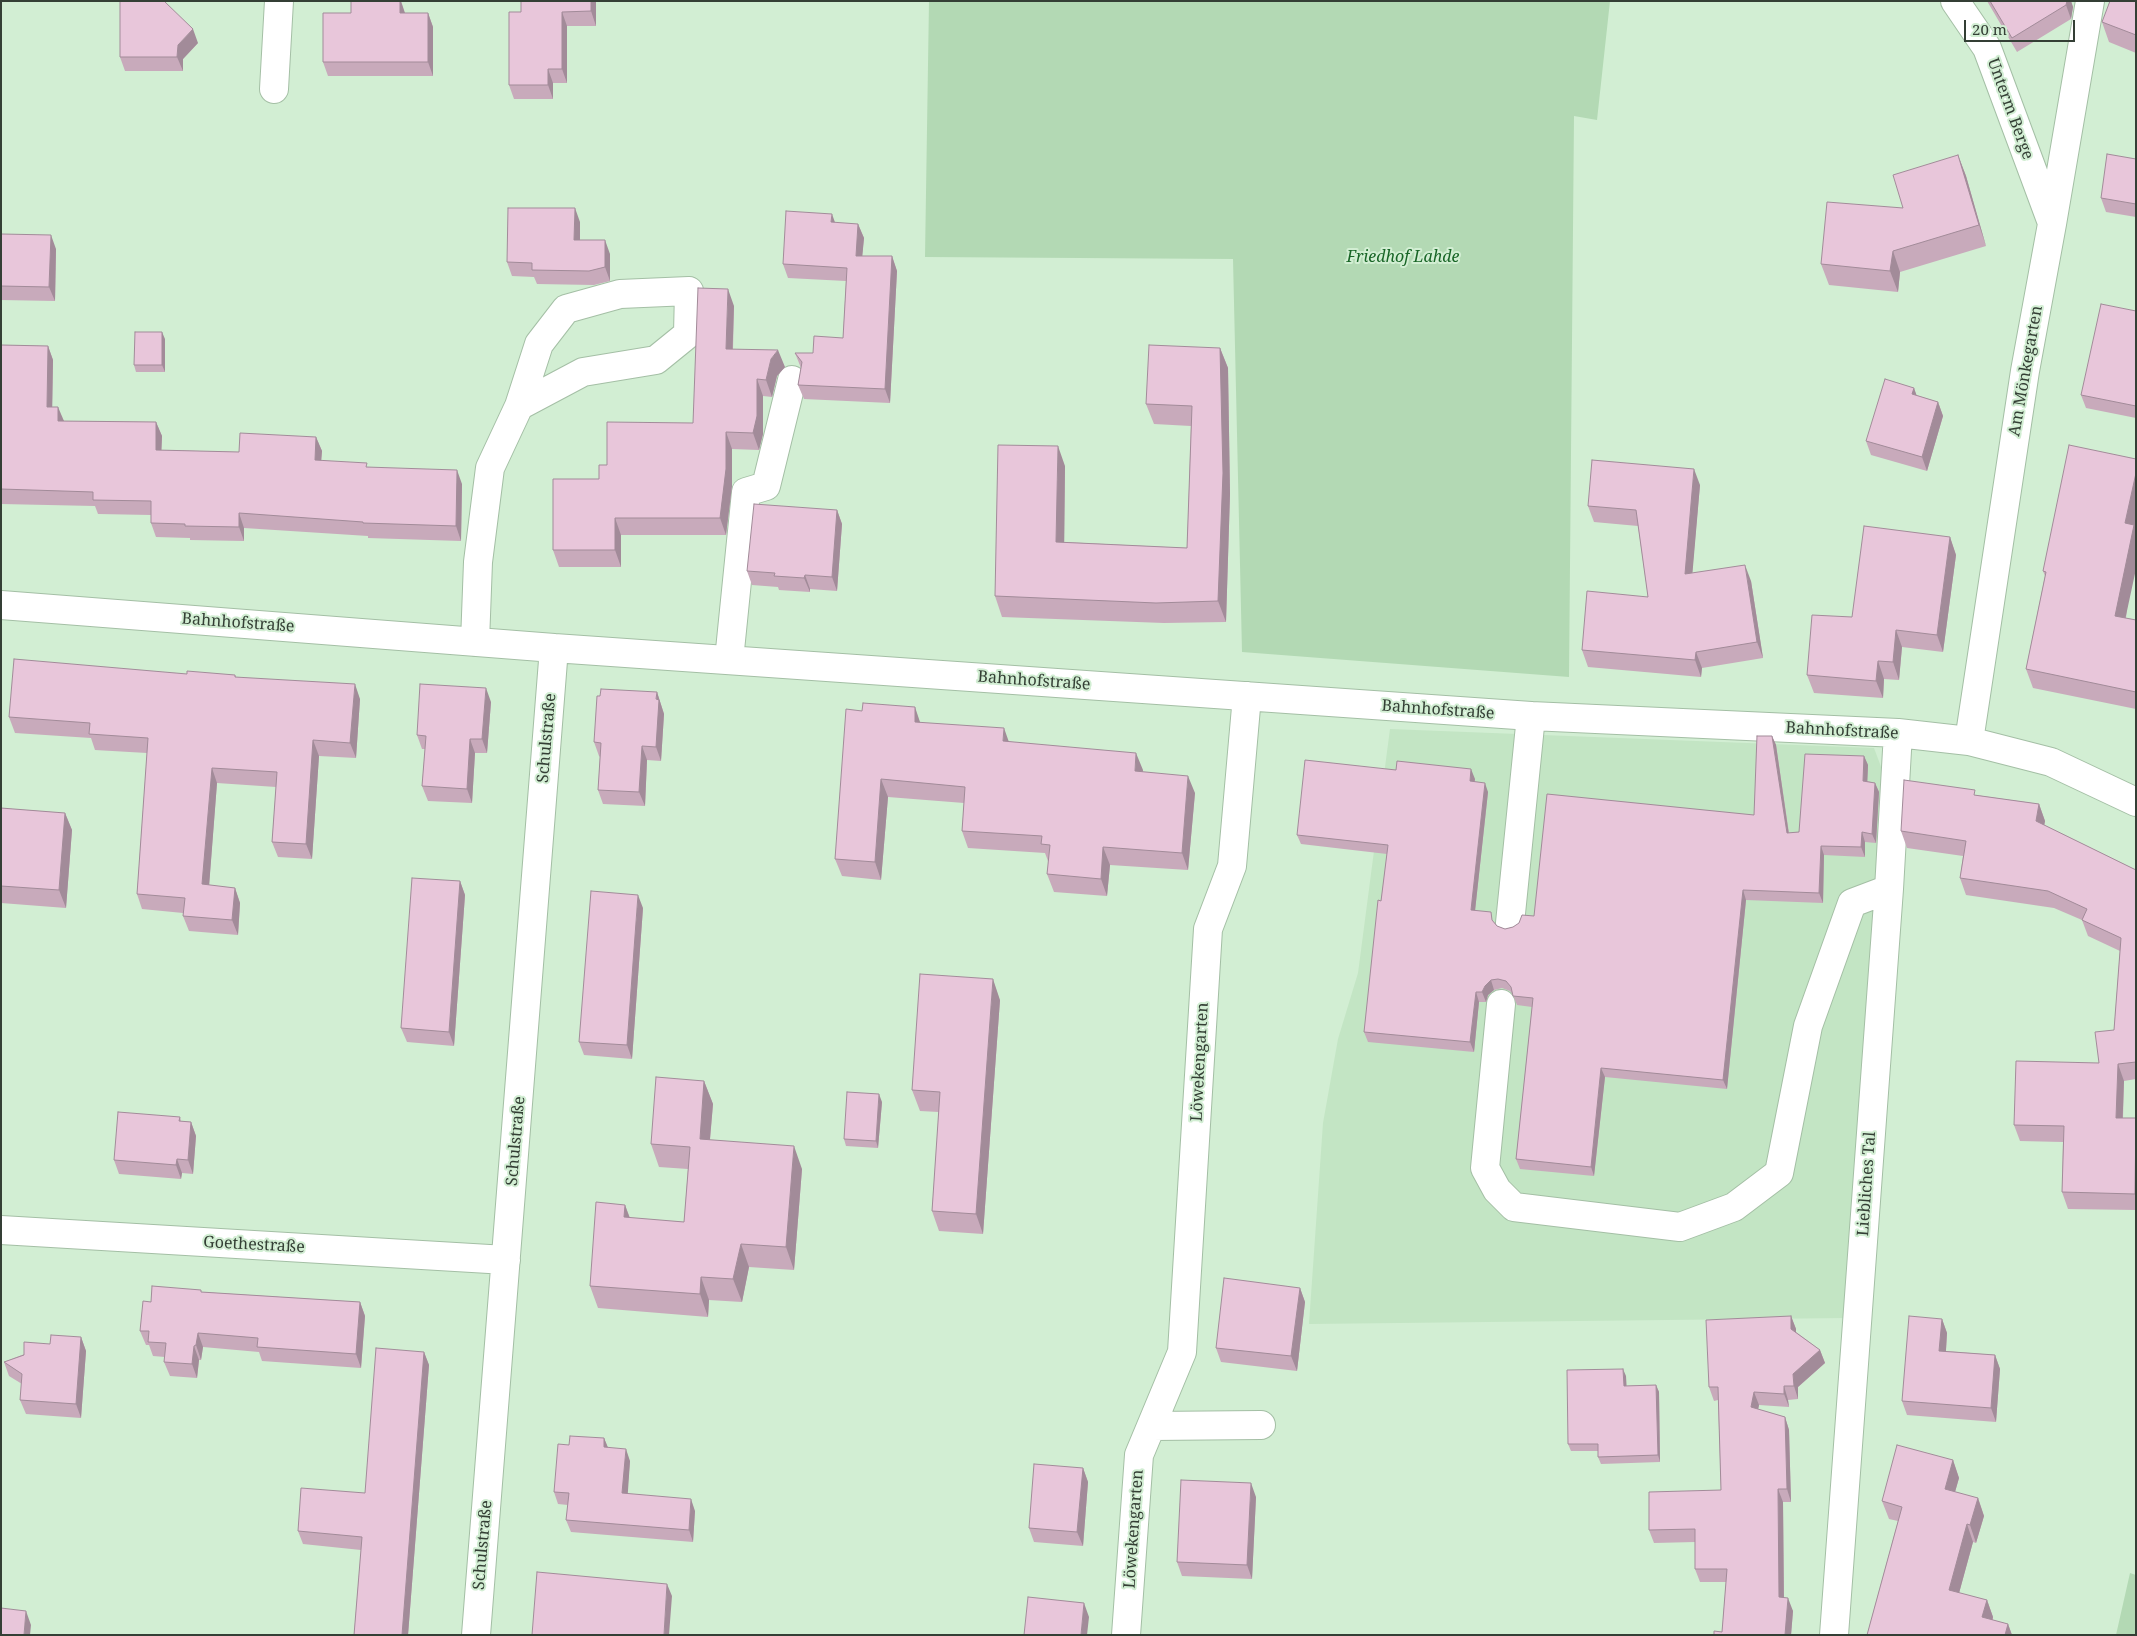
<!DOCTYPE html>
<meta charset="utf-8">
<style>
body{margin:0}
#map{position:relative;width:2137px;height:1636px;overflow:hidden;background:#d2eed3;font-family:"Noto Serif",serif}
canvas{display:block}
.frame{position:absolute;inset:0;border:2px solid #343f35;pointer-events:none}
.scale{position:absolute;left:1964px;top:20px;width:111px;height:22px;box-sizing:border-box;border:2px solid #343f35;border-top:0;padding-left:6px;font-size:15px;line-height:18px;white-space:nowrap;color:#343f35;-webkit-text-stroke:4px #d2eed3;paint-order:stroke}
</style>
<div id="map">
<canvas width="2137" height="1636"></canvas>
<div class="frame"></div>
<div class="scale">20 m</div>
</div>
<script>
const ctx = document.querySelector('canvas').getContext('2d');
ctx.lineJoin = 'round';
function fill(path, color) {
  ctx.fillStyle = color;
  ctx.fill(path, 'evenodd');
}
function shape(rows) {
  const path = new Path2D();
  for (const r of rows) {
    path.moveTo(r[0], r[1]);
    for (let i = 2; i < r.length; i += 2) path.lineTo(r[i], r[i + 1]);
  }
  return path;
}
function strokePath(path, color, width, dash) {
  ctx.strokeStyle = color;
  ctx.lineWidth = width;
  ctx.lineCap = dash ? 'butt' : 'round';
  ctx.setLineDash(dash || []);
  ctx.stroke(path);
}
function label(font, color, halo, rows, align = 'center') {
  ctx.font = font + ' "Noto Serif",serif';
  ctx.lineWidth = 4;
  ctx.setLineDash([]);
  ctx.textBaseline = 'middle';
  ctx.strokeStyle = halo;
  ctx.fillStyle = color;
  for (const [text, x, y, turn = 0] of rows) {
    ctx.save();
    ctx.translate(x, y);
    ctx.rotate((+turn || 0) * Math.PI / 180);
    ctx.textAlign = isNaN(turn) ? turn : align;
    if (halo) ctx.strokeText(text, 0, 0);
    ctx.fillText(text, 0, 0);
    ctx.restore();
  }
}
fill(shape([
 [1390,729,1874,748,1886,780,1846,1318,1309,1324,1323,1123,1338,1039,1358,973]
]), '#c3e5c4');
fill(shape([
 [929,1,1610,1,1597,120,1574,116,1569,677,1242,652,1233,259,925,257],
 [2130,1573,2136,1575,2136,1635,2116,1635]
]), '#b3d9b4');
const minor = shape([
 [1955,1,1987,48,2052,223],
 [274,89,279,1],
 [1,605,554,648,1531,716,1898,733,1969,741,2051,762,2136,802],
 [475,642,478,562,490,468,519,406,583,372,656,360,688,334,689,291,620,294,566,309,539,344,519,406],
 [729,660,746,492,766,486,792,380],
 [1969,741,2025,371,2052,224,2090,1],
 [1510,923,1531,716],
 [1501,1004,1485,1168,1497,1190,1514,1207,1680,1227,1734,1207,1779,1173,1808,1026,1852,903,1889,889],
 [1,1230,506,1260],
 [1152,1426,1261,1425],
 [476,1635,554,648],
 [1126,1635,1139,1455,1182,1352,1208,929,1232,866,1247,696],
 [1834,1635,1889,889,1898,733]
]);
strokePath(minor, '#a4bfa5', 30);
strokePath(minor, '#fff', 28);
fill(shape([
 [521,1,596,1,596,26,567,26,567,83,553,83,553,99,514,99,509,85,521,12],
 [1987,1,2071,1,2073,7,2071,19,2017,52],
 [2136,1,2136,53,2109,42,2102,22],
 [405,13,428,13,433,27,433,76,328,76,323,62],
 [198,43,183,59,183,71,125,71,120,57],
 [1958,155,1966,176,1986,246,1900,272,1898,292,1829,285,1821,264,1903,208],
 [2136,159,2136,217,2106,212,2101,198],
 [580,222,580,240,610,254,610,281,594,285,537,284,534,277,512,276,507,262],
 [835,223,858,224,864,238,862,256,892,256,897,271,890,403,804,399,798,385,801,368,795,353,813,353,843,338,846,281,788,278,783,264],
 [1,234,56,249,55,301,1,300],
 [734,306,733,349,785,367,777,376,772,397,763,396,763,434,759,450,732,449,732,486,726,535,621,535,621,567,559,567,553,550,599,479,693,423],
 [2136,311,2136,418,2086,408,2081,395],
 [165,339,165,372,136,372,134,365],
 [1,345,48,346,53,360,52,407,64,421,156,422,162,436,161,450,239,452,316,437,322,451,321,461,368,467,462,484,461,541,368,538,368,536,244,528,244,541,190,540,190,538,156,537,151,523,151,515,98,514,95,506,1,504],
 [1220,348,1228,368,1230,494,1226,622,1164,623,1002,617,995,596,1065,466,1064,542,1187,548,1191,426,1154,424,1146,404],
 [1914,388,1916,395,1938,402,1943,416,1927,471,1871,455,1866,441],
 [2136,459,2136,524,2126,618,2136,620,2136,709,2033,688,2026,669,2045,576,2043,571],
 [1700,485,1692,573,1751,581,1763,658,1702,668,1701,677,1588,667,1582,650,1648,597,1638,526,1594,522,1588,506],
 [837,510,842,524,837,591,810,589,810,592,779,590,778,587,752,585,747,571],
 [1950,537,1956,555,1943,652,1902,647,1899,680,1884,679,1883,698,1814,693,1807,675,1852,617],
 [187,674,235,675,236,677,360,699,356,758,319,756,312,859,278,857,272,842,276,787,217,783,209,885,235,888,240,903,238,935,189,931,183,916,183,913,142,909,137,894,147,753,95,750,91,738,15,733,9,717],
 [657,692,664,714,661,761,647,760,645,806,603,804,598,790,600,757,599,756,594,742],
 [491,702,487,753,475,753,472,803,428,801,422,786,425,749,422,749,417,735],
 [862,711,920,722,1143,770,1142,772,1195,793,1188,870,1110,865,1107,896,1054,892,1047,874,1049,861,1048,861,1045,853,968,848,962,831,964,803,888,797,881,880,842,876,835,859],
 [1772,736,1776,745,1789,833,1799,832,1864,756,1868,765,1867,781,1875,783,1879,792,1876,843,1865,842,1865,857,1824,855,1823,903,1746,900,1727,1089,1605,1077,1594,1176,1520,1169,1516,1159,1532,1007,1517,1005,1513,995,1510,991,1502,988,1494,990,1488,995,1486,1002,1479,1002,1474,1052,1368,1042,1364,1032,1381,901,1387,854,1301,844,1297,835,1396,770,1475,779,1475,782,1488,792,1475,911,1495,923,1497,926,1505,929,1513,927,1534,916,1754,815],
 [1976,795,2039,804,2045,821,2044,825,2136,870,2136,1079,2124,1081,2123,1118,2136,1118,2136,1210,2068,1209,2062,1192,2063,1142,2020,1141,2014,1125,2099,1063,2114,1030,2120,951,2088,936,2082,920,2054,908,1966,895,1960,878,1963,856,1907,848,1901,831],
 [1,808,65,813,72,830,66,908,1,903],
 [460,881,465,895,454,1046,407,1042,401,1028],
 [643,908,632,1059,584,1055,579,1042],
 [1000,1000,983,1234,939,1231,932,1211,939,1112,920,1111,912,1090],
 [704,1081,713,1104,710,1140,802,1169,794,1270,749,1267,742,1302,709,1300,708,1317,598,1308,590,1286,625,1205,630,1218,684,1222,688,1169,659,1167,651,1144],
 [882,1102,878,1148,846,1146,844,1139],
 [180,1117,181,1121,191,1122,196,1136,193,1174,182,1173,181,1179,119,1174,114,1160],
 [1300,1288,1305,1302,1297,1371,1221,1362,1216,1348],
 [202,1292,360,1302,365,1316,361,1368,262,1361,259,1352,203,1347,201,1360,199,1360,197,1378,170,1376,164,1362,165,1357,153,1356,149,1345,146,1345,140,1331,151,1302],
 [1791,1316,1796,1329,1796,1332,1820,1350,1825,1363,1798,1387,1798,1399,1788,1400,1789,1407,1759,1405,1758,1409,1785,1417,1789,1430,1791,1502,1783,1502,1784,1598,1793,1611,1791,1635,1714,1635,1722,1632,1726,1582,1700,1582,1695,1569,1695,1542,1654,1543,1649,1530,1721,1490,1718,1400,1714,1401,1709,1387],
 [1942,1319,1947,1333,1946,1351,1995,1355,2000,1369,1996,1422,1907,1415,1902,1401],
 [81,1337,86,1351,81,1418,26,1414,20,1400,22,1384,9,1376,4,1362,50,1344],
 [424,1352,429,1365,408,1635,354,1635,361,1550,303,1544,298,1531,365,1493],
 [1626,1376,1626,1386,1656,1385,1659,1392,1660,1462,1601,1464,1598,1457,1598,1451,1571,1451,1568,1444],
 [604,1438,608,1448,630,1461,627,1494,695,1511,693,1542,571,1532,566,1520,568,1505,558,1504,554,1492,569,1445],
 [1953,1460,1959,1478,1955,1492,1978,1498,1984,1516,1976,1543,1973,1542,1959,1593,1987,1600,1993,1617,1993,1620,2008,1624,2012,1635,1867,1635,1898,1521,1889,1519,1882,1501],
 [1083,1468,1088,1482,1083,1546,1034,1542,1029,1528],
 [1256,1497,1252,1579,1182,1576,1177,1562]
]), '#c8aabb');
fill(shape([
 [400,1,401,1,405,13,405,27,400,13],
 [591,1,596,1,596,26,591,11],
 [2067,1,2071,1,2073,7,2071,19,2066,5],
 [562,12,567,26,567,83,562,69],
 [428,13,433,27,433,76,428,62],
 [193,29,198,43,183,59,183,71,177,57,178,45],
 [548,69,553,83,553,99,548,85],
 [1958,155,1966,176,1986,246,1979,225],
 [575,208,580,222,580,254,574,240],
 [832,214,837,228,831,222],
 [858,224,864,238,861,270,856,256],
 [51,235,56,249,55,301,49,287],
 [605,240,610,254,610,281,605,267],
 [1893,251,1900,272,1898,292,1890,271],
 [892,256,897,271,890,403,885,389],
 [728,289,734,306,732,366,726,349],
 [162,332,165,339,165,372,162,365],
 [48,346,53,360,52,421,47,407],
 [1220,348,1228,368,1230,494,1226,622,1218,601],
 [778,350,785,367,777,376,772,397,766,380,771,359],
 [757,379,763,396,763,434,759,450,753,433],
 [1914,388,1919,402,1912,394],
 [1938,402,1943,416,1927,471,1922,457],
 [58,407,64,421,58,421],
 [156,422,162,436,161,464,156,450],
 [726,432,732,449,732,486,726,535,720,518],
 [316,437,322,451,320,475,315,460],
 [1058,446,1065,466,1064,562,1056,542],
 [1694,469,1700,485,1691,590,1685,574],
 [457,470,462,484,461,541,456,526],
 [2136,473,2135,527,2136,529,2136,569,2122,634,2115,616,2125,523],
 [837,510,842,524,837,591,832,577],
 [239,513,244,528,244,541,239,527],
 [615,518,621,535,621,567,615,550],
 [1950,537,1956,555,1943,652,1937,635],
 [1745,565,1751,581,1763,658,1757,642],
 [805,575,810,589,810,592,804,578],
 [1896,630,1902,647,1899,680,1893,662],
 [1696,652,1702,668,1701,677,1695,660],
 [1878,661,1884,679,1883,698,1876,681],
 [355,684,360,699,356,758,350,743],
 [486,688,491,702,487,753,482,739],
 [657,692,664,714,661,761,656,747],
 [915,707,921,725,915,722],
 [1004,728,1010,745,1003,741],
 [1772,736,1776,745,1790,842,1787,833],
 [470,739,475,753,472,803,467,789],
 [313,740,319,756,312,859,306,844],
 [642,746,647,760,645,806,639,792],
 [1136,753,1143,770,1141,789,1135,771],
 [1864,756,1868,765,1867,791,1863,781],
 [212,768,217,783,208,900,202,884],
 [1471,769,1475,779,1473,791,1470,781],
 [1188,776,1195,793,1188,870,1182,853],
 [881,779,888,797,881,880,875,862],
 [1485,783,1488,792,1474,920,1471,910],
 [1875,783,1879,792,1876,843,1872,834],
 [2039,804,2045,821,2042,838,2036,821],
 [65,813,72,830,66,908,59,890],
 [1862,832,1865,842,1865,857,1861,847],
 [1821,846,1824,855,1823,903,1819,893],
 [1103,847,1110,865,1107,896,1101,879],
 [460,881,465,895,454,1046,449,1032],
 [235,888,240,903,238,935,232,920],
 [1743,890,1746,900,1727,1089,1723,1080],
 [638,895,643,908,632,1059,627,1045],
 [993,979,1000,1000,983,1234,976,1214],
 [1491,980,1494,990,1488,995,1486,1002,1482,992,1485,986],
 [1476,992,1479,1002,1474,1052,1470,1042],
 [2118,1064,2124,1081,2122,1135,2116,1118],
 [1601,1068,1605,1077,1594,1176,1591,1167],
 [704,1081,713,1104,708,1161,700,1139],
 [879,1094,882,1102,878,1148,876,1141],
 [191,1122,196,1136,193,1174,188,1160],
 [794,1146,802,1169,794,1270,786,1247],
 [177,1159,182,1173,181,1179,176,1165],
 [625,1205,633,1227,624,1217],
 [741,1244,749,1267,742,1302,733,1279],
 [701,1277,709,1300,708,1317,700,1294],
 [1300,1288,1305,1302,1297,1371,1291,1356],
 [360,1302,365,1316,361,1368,356,1354],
 [1791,1316,1796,1329,1796,1342,1791,1329],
 [1942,1319,1947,1333,1945,1365,1939,1351],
 [198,1333,203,1347,201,1360,196,1345],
 [81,1337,86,1351,81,1418,76,1404],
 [194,1346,199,1360,197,1378,192,1364],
 [1820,1350,1825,1363,1798,1387,1798,1399,1794,1386,1793,1374],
 [424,1352,429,1365,408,1635,402,1635],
 [1995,1355,2000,1369,1996,1422,1991,1408],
 [1623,1369,1626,1376,1627,1393,1624,1386],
 [1656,1385,1659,1392,1660,1462,1658,1455],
 [1784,1386,1788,1400,1789,1407,1784,1394],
 [1754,1392,1759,1405,1756,1420,1751,1407],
 [1785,1417,1789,1430,1791,1502,1787,1489],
 [604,1438,609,1450,604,1447],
 [626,1449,630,1461,627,1505,622,1493],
 [1953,1460,1959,1478,1951,1506,1945,1489],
 [1083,1468,1088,1482,1083,1546,1077,1532],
 [1251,1483,1256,1497,1252,1579,1247,1565],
 [1778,1489,1783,1502,1784,1610,1779,1597],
 [1978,1498,1984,1516,1976,1543,1970,1525],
 [691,1499,695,1511,693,1542,689,1530],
 [1967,1524,1973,1542,1955,1608,1949,1590],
 [667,1584,672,1596,669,1635,664,1635],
 [1788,1598,1793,1611,1791,1635,1785,1635],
 [1987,1600,1993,1617,1988,1635,1982,1617],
 [1084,1603,1089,1617,1087,1635,1081,1635],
 [26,1611,31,1625,30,1635,24,1635],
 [2008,1624,2012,1635,2005,1635]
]), '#a28b99');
const building = shape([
 [120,1,164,1,193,29,178,45,177,57,120,57,120,1],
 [351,1,400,1,400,13,428,13,428,62,323,62,323,13,351,13,351,1],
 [521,1,591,1,591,11,562,12,562,69,548,69,548,85,509,85,509,12,521,12,521,1],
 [1990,1,2067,1,2066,5,2012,38,1990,1],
 [2110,1,2136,1,2136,35,2102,22,2110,1],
 [2107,154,2136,159,2136,204,2101,198,2107,154],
 [1958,155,1979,225,1893,251,1890,271,1821,264,1827,202,1903,208,1893,175,1958,155],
 [508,208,575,208,574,240,605,240,605,267,589,271,532,270,532,263,507,262,508,208],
 [786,211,832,214,831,222,858,224,856,256,892,256,885,389,798,385,802,362,795,353,813,353,814,336,843,338,847,268,783,264,786,211],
 [1,234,51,235,49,287,1,286,1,234],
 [698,288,728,289,726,349,778,350,771,359,766,380,757,379,757,416,753,433,726,432,726,469,720,518,615,518,615,550,553,550,553,479,599,479,599,465,607,465,607,422,693,423,698,288],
 [2101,304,2136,311,2136,406,2081,395,2101,304],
 [135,332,162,332,162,365,134,365,135,332],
 [1,345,48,346,47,407,58,407,58,421,156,422,156,450,239,452,240,433,316,437,315,460,367,463,366,467,457,470,456,526,363,523,363,522,239,513,239,527,185,526,185,524,151,523,151,501,93,500,93,492,1,489,1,345],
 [1149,345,1220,348,1223,473,1218,601,1156,603,995,596,998,445,1058,446,1056,542,1187,548,1192,406,1146,404,1149,345],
 [1885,379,1914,388,1912,394,1938,402,1922,457,1866,441,1885,379],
 [2069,445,2136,459,2136,473,2125,523,2134,525,2115,616,2136,620,2136,692,2026,669,2046,572,2043,571,2069,445],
 [1592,460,1694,469,1685,574,1745,565,1757,642,1696,652,1695,660,1582,650,1587,591,1648,597,1636,510,1588,506,1592,460],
 [754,504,837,510,832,577,805,575,804,578,774,576,775,573,747,571,754,504],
 [1864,526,1950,537,1937,635,1896,630,1893,662,1878,661,1876,681,1807,675,1812,615,1852,617,1864,526],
 [14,659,187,674,187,671,235,675,235,677,355,684,350,743,313,740,306,844,272,842,277,772,212,768,202,884,235,888,232,920,183,916,185,898,137,894,148,738,89,734,90,723,9,717,14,659],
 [420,684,486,688,482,739,470,739,467,789,422,786,426,736,417,735,420,684],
 [601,689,657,692,656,699,659,700,656,747,642,746,639,792,598,790,601,743,594,742,597,696,600,696,601,689],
 [863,703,915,707,915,722,1004,728,1003,741,1136,753,1135,771,1188,776,1182,853,1103,847,1101,879,1047,874,1050,845,1041,844,1042,836,962,831,965,787,881,779,875,862,835,859,846,709,862,711,863,703],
 [1757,736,1772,736,1787,833,1799,832,1805,754,1864,756,1863,781,1875,783,1872,834,1862,832,1861,847,1821,846,1819,893,1743,890,1723,1080,1601,1068,1591,1167,1516,1159,1533,998,1513,996,1511,987,1506,981,1498,979,1491,980,1485,986,1482,992,1476,992,1470,1042,1364,1032,1378,900,1381,901,1388,845,1297,835,1305,760,1396,770,1397,761,1471,769,1470,781,1485,783,1471,910,1491,912,1492,920,1497,926,1505,929,1513,927,1519,923,1522,915,1534,916,1547,794,1754,815,1757,736],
 [1904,780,1975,790,1974,795,2039,804,2036,821,2136,870,2136,1062,2118,1064,2116,1118,2136,1118,2135,1194,2062,1192,2064,1126,2014,1125,2016,1061,2099,1063,2095,1032,2114,1030,2121,938,2082,920,2087,909,2048,891,1960,878,1966,841,1901,831,1904,780],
 [1,808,65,813,59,890,1,886,1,808],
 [412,878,460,881,449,1032,401,1028,412,878],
 [591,891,638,895,627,1045,579,1042,591,891],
 [920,974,993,979,976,1214,932,1211,940,1092,912,1090,920,974],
 [656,1077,704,1081,700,1139,794,1146,786,1247,741,1244,733,1279,701,1277,700,1294,590,1286,596,1202,625,1205,624,1217,684,1222,690,1147,651,1144,656,1077],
 [847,1092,879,1094,876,1141,844,1139,847,1092],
 [118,1112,180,1117,179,1121,191,1122,188,1160,177,1159,176,1165,114,1160,118,1112],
 [1224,1278,1300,1288,1291,1356,1216,1348,1224,1278],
 [152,1286,201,1290,201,1292,360,1302,356,1354,257,1347,258,1338,198,1333,196,1345,194,1346,192,1364,164,1362,166,1343,148,1342,149,1331,140,1331,143,1301,151,1302,152,1286],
 [1791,1316,1791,1329,1820,1350,1793,1374,1794,1386,1784,1386,1784,1394,1754,1392,1751,1407,1785,1417,1787,1489,1778,1489,1779,1597,1788,1598,1785,1635,1714,1635,1714,1631,1722,1632,1727,1569,1695,1569,1695,1529,1649,1530,1649,1492,1721,1490,1718,1387,1709,1387,1706,1320,1791,1316],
 [1909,1316,1942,1319,1939,1351,1995,1355,1991,1408,1902,1401,1909,1316],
 [51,1335,81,1337,76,1404,20,1400,22,1374,4,1362,24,1355,24,1342,50,1344,51,1335],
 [376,1348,424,1352,402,1635,354,1635,362,1537,298,1531,301,1488,365,1493,376,1348],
 [1623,1369,1624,1386,1656,1385,1658,1455,1598,1457,1598,1444,1568,1444,1567,1370,1623,1369],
 [570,1436,604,1438,604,1447,626,1449,622,1493,691,1499,689,1530,566,1520,569,1493,554,1492,558,1444,569,1445,570,1436],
 [1897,1445,1953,1460,1945,1489,1978,1498,1970,1525,1967,1524,1949,1590,1987,1600,1982,1617,2008,1624,2005,1635,1867,1635,1902,1507,1882,1501,1897,1445],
 [1034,1464,1083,1468,1077,1532,1029,1528,1034,1464],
 [1181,1480,1251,1483,1247,1565,1177,1562,1181,1480],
 [537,1572,667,1584,664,1635,532,1635,537,1572],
 [1028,1597,1084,1603,1081,1635,1024,1635,1028,1597],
 [1,1608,26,1611,24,1635,1,1635,1,1608]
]);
fill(building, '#e8c6da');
strokePath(building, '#a28b99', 1);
label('16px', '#343f35', '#d2eed3', [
 ["Unterm Berge",2010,109,70],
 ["Am Mönkegarten",2026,371,-80],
 ["Bahnhofstraße",238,623,4],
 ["Bahnhofstraße",1034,681,4],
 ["Bahnhofstraße",1438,710,4],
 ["Bahnhofstraße",1842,731,3],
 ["Schulstraße",547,738,-85],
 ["Löwekengarten",1200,1062,-87],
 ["Schulstraße",516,1141,-85],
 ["Liebliches Tal",1867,1184,-86],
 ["Goethestraße",254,1245,3],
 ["Löwekengarten",1134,1529,-86],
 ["Schulstraße",483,1545,-85]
]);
label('italic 16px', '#186526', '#d2eed3', [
 ["Friedhof Lahde",1403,257]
]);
</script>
